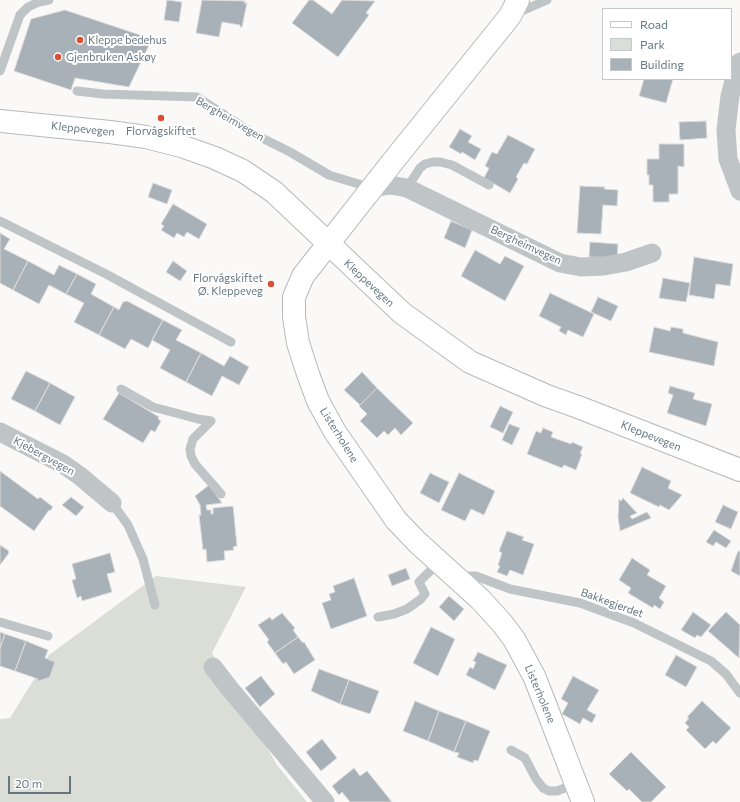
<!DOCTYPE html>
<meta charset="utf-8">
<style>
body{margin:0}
#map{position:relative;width:740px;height:802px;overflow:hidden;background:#faf9f8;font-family:Commissioner,sans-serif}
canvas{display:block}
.legend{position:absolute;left:602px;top:8px;width:130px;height:72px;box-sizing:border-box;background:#fff;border:1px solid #c2c9cd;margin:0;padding:5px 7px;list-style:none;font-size:12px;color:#667781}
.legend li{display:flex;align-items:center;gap:8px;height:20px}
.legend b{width:20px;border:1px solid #c2c9cd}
.scale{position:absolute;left:8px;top:776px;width:63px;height:18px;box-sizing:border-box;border:2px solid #667781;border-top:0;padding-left:5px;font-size:12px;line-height:14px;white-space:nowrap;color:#667781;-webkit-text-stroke:3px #fff;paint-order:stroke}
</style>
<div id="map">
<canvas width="740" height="802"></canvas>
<ul class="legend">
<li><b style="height:5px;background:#fff"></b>Road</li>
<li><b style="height:11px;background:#daded7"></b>Park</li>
<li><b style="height:11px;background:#a8b1b7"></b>Building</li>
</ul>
<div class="scale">20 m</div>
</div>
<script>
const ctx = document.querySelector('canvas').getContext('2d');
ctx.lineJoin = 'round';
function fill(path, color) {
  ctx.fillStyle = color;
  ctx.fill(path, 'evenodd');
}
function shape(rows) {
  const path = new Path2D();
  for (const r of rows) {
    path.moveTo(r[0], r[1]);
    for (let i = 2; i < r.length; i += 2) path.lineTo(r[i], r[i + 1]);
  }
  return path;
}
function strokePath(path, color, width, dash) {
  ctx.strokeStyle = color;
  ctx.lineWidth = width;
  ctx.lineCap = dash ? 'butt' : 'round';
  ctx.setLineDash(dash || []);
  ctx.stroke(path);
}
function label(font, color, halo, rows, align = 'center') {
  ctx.font = font + ' Commissioner,sans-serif';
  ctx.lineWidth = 4;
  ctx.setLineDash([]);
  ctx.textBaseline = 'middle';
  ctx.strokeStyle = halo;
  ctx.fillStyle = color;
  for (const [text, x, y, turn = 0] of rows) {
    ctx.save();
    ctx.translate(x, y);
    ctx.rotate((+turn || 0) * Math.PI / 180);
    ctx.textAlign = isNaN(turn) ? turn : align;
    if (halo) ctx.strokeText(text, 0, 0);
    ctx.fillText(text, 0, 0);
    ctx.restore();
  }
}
fill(shape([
 [156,576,246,587,212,653,277,765,307,802,0,802,0,719,10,718,49,655]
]), '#daded7');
const building = shape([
 [167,0,182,2,179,22,164,20,167,0],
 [202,0,245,1,244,3,247,3,242,27,240,27,240,25,222,22,219,37,196,33,202,0],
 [309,0,313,0,332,14,342,0,375,1,366,13,369,15,338,57,292,23,309,0],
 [65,10,152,39,129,87,75,78,71,90,14,71,31,19,65,10],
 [644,79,673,79,666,103,639,96,644,79],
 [706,121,707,138,680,140,679,122,706,121],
 [460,129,472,136,468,142,481,149,475,160,462,152,461,154,449,147,460,129],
 [508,135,535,149,527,164,524,163,516,177,518,179,510,193,484,178,489,168,485,166,492,152,497,154,508,135],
 [659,144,684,144,684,167,678,166,678,194,669,194,669,202,653,202,653,185,649,185,649,175,647,175,647,159,659,159,659,144],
 [153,183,172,190,167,204,148,197,153,183],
 [580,186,605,187,604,189,618,190,617,206,603,205,601,234,577,233,580,186],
 [173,204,207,224,199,239,187,232,184,237,177,233,174,238,161,230,164,226,161,224,173,204],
 [451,221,472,230,465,248,444,238,451,221],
 [0,233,10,239,4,249,28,261,13,290,0,283,0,233],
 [590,242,618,244,617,258,589,257,590,242],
 [475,250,500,264,505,256,524,266,505,301,461,276,475,250],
 [694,257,733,264,730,286,716,284,714,299,689,295,694,257],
 [28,261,54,275,59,265,77,274,66,294,49,285,39,304,13,290,28,261],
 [173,261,187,271,180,281,166,272,173,261],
 [77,274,96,284,91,294,114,307,99,335,74,322,84,303,66,294,77,274],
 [663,278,690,283,686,302,659,298,663,278],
 [550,293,594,314,583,337,568,330,566,335,559,331,561,327,539,316,550,293],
 [598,297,618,306,611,321,591,312,598,297],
 [127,301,163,320,148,348,131,339,125,349,99,335,114,307,119,310,123,302,127,301],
 [163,320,182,330,176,340,201,353,186,382,160,368,170,350,152,340,163,320],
 [654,327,670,331,671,327,683,329,683,333,718,342,714,366,649,352,654,327],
 [201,353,224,366,230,356,249,367,239,385,222,376,212,396,186,382,201,353],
 [26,371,50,383,35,411,11,399,26,371],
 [362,372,377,388,360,405,344,390,362,372],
 [50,383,75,397,60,425,35,411,50,383],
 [670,386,695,393,693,399,712,404,706,426,667,413,673,395,668,393,670,386],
 [377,388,413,423,401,435,395,428,388,435,384,431,377,438,360,421,367,414,359,406,377,388],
 [119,393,159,417,158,419,161,421,155,432,151,430,143,443,103,419,119,393],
 [500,406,513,412,503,433,490,427,500,406],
 [509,424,520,428,512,445,502,440,509,424],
 [543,428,553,432,551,437,571,444,572,442,583,447,580,453,582,454,576,470,564,465,562,468,527,454,536,431,541,433,543,428],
 [642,467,671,481,668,488,682,495,677,501,669,510,660,505,659,507,630,493,642,467],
 [0,471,38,499,40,497,53,507,50,511,49,510,34,531,0,506,0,471],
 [430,473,449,482,439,503,420,493,430,473],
 [459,473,495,491,484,515,471,509,465,521,441,510,459,473],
 [209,485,222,503,206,505,207,510,211,510,211,514,213,514,213,508,233,506,237,546,233,547,234,550,224,551,225,560,207,562,206,549,203,550,199,515,201,515,200,505,195,496,209,485],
 [71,497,84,507,76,516,62,505,71,497],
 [623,498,637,513,630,516,632,519,647,512,651,518,620,531,618,517,619,499,621,501,623,498],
 [723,505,738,512,731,529,715,522,723,505],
 [714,530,731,541,726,548,716,542,713,546,706,542,714,530],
 [507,531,524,537,522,540,534,544,523,575,510,570,507,576,497,572,500,566,498,565,502,553,499,551,507,531],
 [0,545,9,551,8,552,9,553,0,565,0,545],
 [738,551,740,552,740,576,731,571,738,551],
 [110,553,115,572,107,574,112,592,82,601,81,596,77,598,72,580,76,579,72,564,110,553],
 [632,558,650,570,647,575,666,586,659,598,664,602,660,609,654,605,653,608,628,593,631,588,619,580,632,558],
 [406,568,410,579,392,586,388,575,406,568],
 [354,578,367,616,331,629,322,603,331,600,329,594,335,592,333,586,354,578],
 [449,596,464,609,454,621,439,607,449,596],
 [693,612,711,625,701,637,697,635,695,638,681,630,693,612],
 [726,612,740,625,739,658,708,631,726,612],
 [282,613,295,628,293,630,298,637,275,653,267,642,269,640,258,625,270,617,272,620,282,613],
 [431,627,455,639,438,676,413,663,431,627],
 [0,632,5,634,0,648,0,632],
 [5,634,26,641,15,671,0,666,0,648,5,634],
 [298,637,303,643,304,642,315,660,294,674,286,662,283,664,275,653,298,637],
 [26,641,48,650,45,658,55,662,50,677,39,681,37,681,38,679,15,671,26,641],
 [478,652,507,665,495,690,466,675,470,667,473,669,476,662,473,661,478,652],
 [676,655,697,667,686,687,665,675,676,655],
 [319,669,349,680,340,704,311,691,319,669],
 [261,676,275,694,260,707,245,688,261,676],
 [573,676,599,690,587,710,596,715,592,723,583,718,580,724,562,714,568,703,561,699,573,676],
 [349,680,379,691,370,714,340,704,349,680],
 [415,701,439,711,428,741,403,731,415,701],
 [702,701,731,728,716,744,713,741,705,749,686,730,689,727,685,723,689,718,687,717,702,701],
 [439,711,466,721,454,752,428,741,439,711],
 [466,721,490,731,478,761,474,760,473,763,457,757,459,753,454,752,466,721],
 [322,739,337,758,321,771,306,752,322,739],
 [631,752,666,787,651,802,642,802,629,789,627,791,609,774,631,752],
 [354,768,360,776,367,771,392,802,350,802,342,792,339,795,332,786,354,768]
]);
fill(building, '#a8b1b7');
strokePath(building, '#dcdbda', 1);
const secondary = shape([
 [518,0,510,16,394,160,303,276,294,297,294,317,298,343,308,374,318,401,335,432,396,520,417,542,480,599,501,622,514,639,534,676,542,696,583,802],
 [0,121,110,132,146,137,181,146,215,158,243,171,274,192,402,313,470,362,547,396,578,407,740,470]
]);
strokePath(secondary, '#b4babe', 24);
strokePath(shape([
 [515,14,547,0],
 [0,71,20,15,28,7,39,2,49,0],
 [77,91,103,94,197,97,254,134,290,152,329,175,372,188],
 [407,188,420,168,425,164,433,162,440,162,452,165,489,185],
 [0,221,106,274,231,342],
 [121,389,153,407,198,419,211,421],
 [211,421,193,439,190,449,191,456,195,464,221,494],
 [112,503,128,525,143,559,155,605],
 [459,578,468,576,476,576,510,589,580,603,634,623,711,661,726,674,740,693],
 [378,617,394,614,407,609,421,599,425,594,419,582,439,562],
 [0,622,48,636],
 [511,750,525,758,536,779,543,788,549,791,557,791,575,784]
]), '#bfc4c7', 9);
strokePath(shape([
 [740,62,738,65,730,96,726,130,728,159,740,191],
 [372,188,390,185,407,188,560,263,581,267,604,266,626,262,652,253],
 [0,432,63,464,80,476,112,503],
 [213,667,230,689,325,802]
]), '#bfc4c7', 19);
strokePath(secondary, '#fff', 22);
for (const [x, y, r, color] of [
 [80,40,4,"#dd4f34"],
 [58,57,4,"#dd4f34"],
 [161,118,4,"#dd4f34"],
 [271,284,4,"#dd4f34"]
]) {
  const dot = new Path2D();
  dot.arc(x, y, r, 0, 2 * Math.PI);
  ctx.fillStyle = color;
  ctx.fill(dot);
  strokePath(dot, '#fff', 1.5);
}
label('11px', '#667781', '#fff', [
 ["Kleppe bedehus",88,40],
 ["Gjenbruken Askøy",66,57],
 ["Florvågskiftet",161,131,"center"],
 ["Florvågskiftet",263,278,"right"],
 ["Ø. Kleppeveg",263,291,"right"]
], 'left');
label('11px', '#667781', '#fff', [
 ["Bergheimvegen",230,119,30],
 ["Kleppevegen",83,129,6],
 ["Bergheimvegen",526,245,25],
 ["Kleppevegen",369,283,43],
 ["Listerholene",339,435,58],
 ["Kleppevegen",651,436,22],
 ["Kjebergvegen",44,456,29],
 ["Bakkegjerdet",612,603,20],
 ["Listerholene",540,694,67]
]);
</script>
